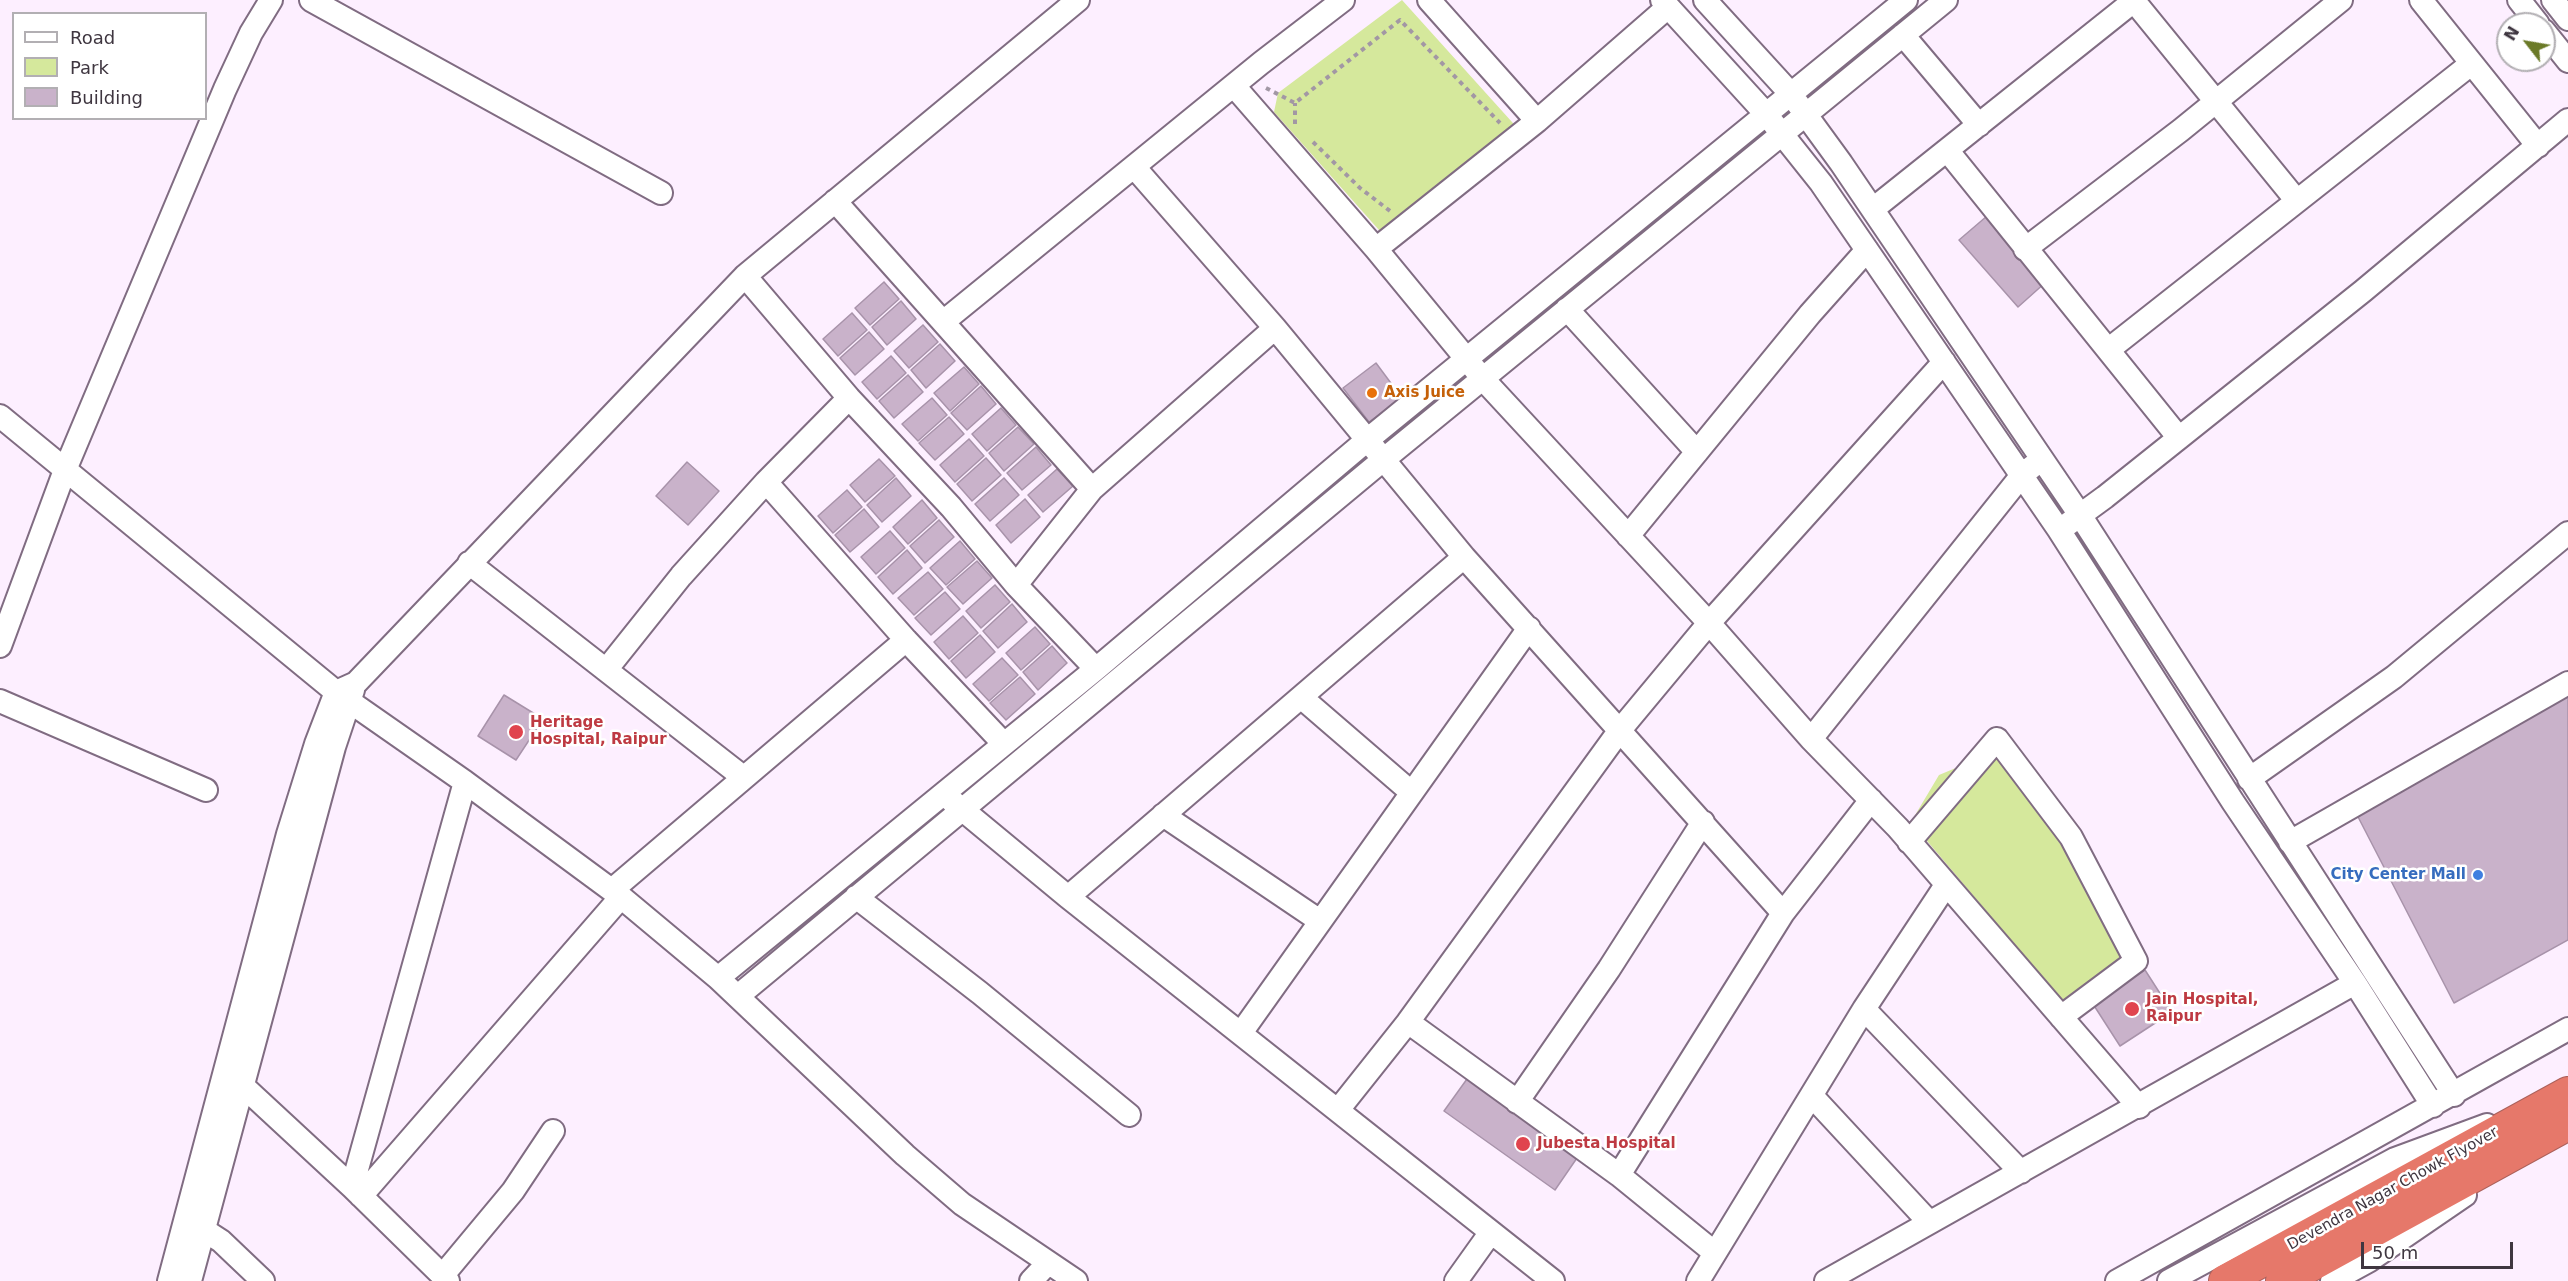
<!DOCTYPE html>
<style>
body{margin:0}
#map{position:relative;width:2568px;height:1281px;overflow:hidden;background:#fdefff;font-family:"DejaVu Sans",sans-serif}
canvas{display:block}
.legend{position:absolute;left:12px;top:12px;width:195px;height:108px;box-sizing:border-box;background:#fff;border:2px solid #b2afb3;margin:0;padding:8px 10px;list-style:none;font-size:18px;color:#3f3640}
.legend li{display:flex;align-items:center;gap:12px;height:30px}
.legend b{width:30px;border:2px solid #b2afb3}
.north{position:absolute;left:2496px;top:12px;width:60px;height:60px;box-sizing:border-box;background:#fff;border:2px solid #b2afb3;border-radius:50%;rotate:301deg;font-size:16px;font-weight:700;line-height:24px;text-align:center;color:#3f3640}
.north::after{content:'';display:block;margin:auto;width:21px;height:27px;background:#6b7a28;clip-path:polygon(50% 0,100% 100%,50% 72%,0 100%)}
.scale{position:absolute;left:2361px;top:1242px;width:152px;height:27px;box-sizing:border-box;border:3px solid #3f3640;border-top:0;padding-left:8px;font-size:18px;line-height:21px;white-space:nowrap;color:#3f3640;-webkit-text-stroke:4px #fff;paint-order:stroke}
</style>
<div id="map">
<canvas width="2568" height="1281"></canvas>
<ul class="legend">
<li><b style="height:8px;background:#fff"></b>Road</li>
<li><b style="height:16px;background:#d5e89c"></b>Park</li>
<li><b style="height:16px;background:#c9b2ca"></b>Building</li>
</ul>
<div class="north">N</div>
<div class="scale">50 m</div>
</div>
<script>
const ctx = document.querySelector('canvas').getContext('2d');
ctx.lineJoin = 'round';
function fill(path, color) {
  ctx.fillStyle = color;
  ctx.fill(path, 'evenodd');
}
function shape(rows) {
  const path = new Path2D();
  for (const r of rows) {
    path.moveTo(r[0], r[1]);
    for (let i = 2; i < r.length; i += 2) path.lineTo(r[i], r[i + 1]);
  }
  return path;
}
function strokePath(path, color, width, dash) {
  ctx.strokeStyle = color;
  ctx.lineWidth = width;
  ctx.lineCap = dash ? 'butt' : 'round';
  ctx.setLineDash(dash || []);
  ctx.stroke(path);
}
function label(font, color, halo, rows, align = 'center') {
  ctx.font = font + ' "DejaVu Sans",sans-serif';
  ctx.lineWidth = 5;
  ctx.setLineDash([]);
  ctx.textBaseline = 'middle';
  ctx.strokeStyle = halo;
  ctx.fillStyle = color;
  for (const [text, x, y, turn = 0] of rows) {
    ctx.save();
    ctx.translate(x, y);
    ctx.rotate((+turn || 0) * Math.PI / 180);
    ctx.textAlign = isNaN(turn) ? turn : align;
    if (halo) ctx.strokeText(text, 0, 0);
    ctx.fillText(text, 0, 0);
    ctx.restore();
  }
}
fill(shape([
 [1402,0,1521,132,1387,239,1274,112,1278,93],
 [2018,756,2138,962,2070,1010,1911,822,1939,775,1982,757]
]), '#d5e89c');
const building = shape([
 [1987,216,2046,282,2018,307,1959,240,1987,216],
 [884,282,899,299,870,325,855,308,884,282],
 [901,301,916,319,887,345,872,327,901,301],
 [852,313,867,330,838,356,823,339,852,313],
 [923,325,938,342,909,368,894,351,923,325],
 [869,332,884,349,855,375,840,358,869,332],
 [940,344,955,361,926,388,911,370,940,344],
 [891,356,906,373,877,399,862,382,891,356],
 [1376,363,1402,398,1369,422,1343,388,1376,363],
 [964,367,979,384,950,411,934,393,964,367],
 [908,375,923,392,894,418,879,401,908,375],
 [981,386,996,404,967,430,951,413,981,386],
 [932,398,947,415,918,441,902,424,932,398],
 [1001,408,1016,425,987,451,972,434,1001,408],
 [949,417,964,434,935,460,919,443,949,417],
 [1018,427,1034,444,1004,471,989,453,1018,427],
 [969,439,984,456,955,482,940,465,969,439],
 [1036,447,1051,465,1022,490,1007,473,1036,447],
 [986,458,1001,475,972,501,957,484,986,458],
 [879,459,895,476,865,502,850,485,879,459],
 [687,462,719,491,688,525,656,496,687,462],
 [1057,469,1073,486,1043,512,1028,495,1057,469],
 [896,478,911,496,882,522,867,505,896,478],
 [1004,478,1019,495,990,521,975,504,1004,478],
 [847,490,862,507,833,533,818,516,847,490],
 [1025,499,1040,517,1011,543,996,525,1025,499],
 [922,500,937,518,908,544,893,527,922,500],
 [864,509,879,527,850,552,835,535,864,509],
 [939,520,954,537,925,563,910,546,939,520],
 [890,531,905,548,876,574,861,557,890,531],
 [960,541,975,559,946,585,930,568,960,541],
 [907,550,922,568,893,594,878,577,907,550],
 [977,561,992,578,963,604,947,587,977,561],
 [928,572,943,589,914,615,898,598,928,572],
 [995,585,1010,602,981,628,966,611,995,585],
 [945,592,960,609,931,635,915,618,945,592],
 [1012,604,1027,622,998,648,983,631,1012,604],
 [963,616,978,633,949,659,934,642,963,616],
 [1035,627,1050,644,1021,670,1006,653,1035,627],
 [980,635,995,652,966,678,951,661,980,635],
 [1052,646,1067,663,1038,690,1023,672,1052,646],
 [1002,658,1018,675,989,701,973,684,1002,658],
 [1020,677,1035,694,1006,720,990,703,1020,677],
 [2568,677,2568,940,2454,1003,2355,811,2568,677],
 [504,695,543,719,516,760,478,736,504,695],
 [2145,970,2172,1012,2120,1046,2093,1004,2145,970],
 [1467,1079,1577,1158,1555,1190,1444,1111,1467,1079]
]);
fill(building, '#c9b2ca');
strokePath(building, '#a893aa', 1.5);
const minor = shape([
 [311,0,661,193],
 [1429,0,1537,121],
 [1662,0,1766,114,1821,183,2059,530,2233,802,2355,983,2433,1106],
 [1705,0,1790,93,1841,163,2080,515,2454,1095],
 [2421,0,2538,146],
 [2519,0,2538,24],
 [2553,0,2568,19],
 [2134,1,2297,201],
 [2544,31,2568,61],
 [1903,35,1979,125],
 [1234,86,1376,249,1483,379,1709,623,1811,739,1898,828,2139,1107],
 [1947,150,2179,438],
 [835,201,1092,489,1275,328,1135,168],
 [1873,209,2135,0],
 [1376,249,1537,121,1668,7],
 [2025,249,2181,130,2341,0],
 [745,276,849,398,951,507,1016,585,1096,669],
 [1567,309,1697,452],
 [943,322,1261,63,1343,0],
 [1275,328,1464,557],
 [2108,350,2471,64],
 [0,416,336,692,465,782,621,897,718,978,905,1155,962,1204,1076,1281],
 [766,482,906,640,1004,744],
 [2068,524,2105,497,2363,291,2568,120],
 [1628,536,1810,314,1867,250],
 [469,563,743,777],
 [1016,585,1092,489],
 [0,646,65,470,225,89,251,33,271,0],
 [606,670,681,576,766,482,849,398],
 [1302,698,1411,792],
 [0,701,206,790],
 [1811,739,2022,475,2033,466],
 [2249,779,2394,677,2568,533],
 [952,801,1068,897,1553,1281],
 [1163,815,1320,921],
 [1909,842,1997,739,2071,837,2136,961,2061,1017],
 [2290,842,2568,683],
 [612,890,906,640],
 [856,897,980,993,1129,1115],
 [1068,897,1464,557,1783,913],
 [718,978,1096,669,1366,441,1906,0],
 [738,996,1383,460,1946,0],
 [1864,1009,2021,1172],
 [1408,1022,1619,1175,1715,1253],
 [1241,1033,1529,628],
 [232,1083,243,1086,352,1187],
 [1812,1096,1929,1222],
 [1517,1102,1609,969,1703,822],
 [1338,1110,1408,1022,1620,730,1709,623,1944,362],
 [1619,1175,1783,913,1871,800],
 [361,1196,621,897],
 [192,1226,204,1230,221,1241,263,1281],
 [443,1275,513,1191,553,1131],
 [169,1281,288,834,316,744,336,692,356,683,745,276,1078,0],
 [190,1281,334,747,353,690],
 [448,1281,352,1187,465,782],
 [1031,1281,1048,1263],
 [1456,1281,1491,1232],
 [1698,1281,1864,1009,1946,885],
 [1826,1281,2355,983],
 [2117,1281,2568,1029],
 [2169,1281,2395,1159,2487,1125],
 [2332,1281,2370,1260,2465,1195]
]);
const highway = shape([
 [2225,1281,2568,1093],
 [2282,1281,2568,1124]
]);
strokePath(minor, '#806c82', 26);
strokePath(highway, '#ac615b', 34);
strokePath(shape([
 [1266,88,1295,103,1400,20,1500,123],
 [1295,124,1295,103],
 [1313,142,1360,188,1390,211]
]), '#a297a4', 4, [4.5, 4.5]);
strokePath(minor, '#fff', 22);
strokePath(highway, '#e6786a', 32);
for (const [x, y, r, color] of [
 [1372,393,6,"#e8710a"],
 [516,732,8,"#e0444e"],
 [2478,875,6,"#3f7fe0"],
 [2132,1009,8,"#e0444e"],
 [1523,1144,8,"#e0444e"]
]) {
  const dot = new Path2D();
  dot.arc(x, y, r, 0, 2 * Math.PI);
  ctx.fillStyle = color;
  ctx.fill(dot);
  strokePath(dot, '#fff', 2);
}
label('bold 15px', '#c56008', '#fff', [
 ["Axis Juice",1384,393]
], 'left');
label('bold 15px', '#be3a42', '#fff', [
 ["Heritage",530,723],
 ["Hospital, Raipur",530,740],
 ["Jain Hospital,",2146,1000],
 ["Raipur",2146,1017],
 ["Jubesta Hospital",1537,1144]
], 'left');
label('bold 15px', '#366cbe', '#fff', [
 ["City Center Mall",2466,875]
], 'right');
label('15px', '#3f3640', '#fff', [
 ["Devendra Nagar Chowk Flyover",2393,1189,-29]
]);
</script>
